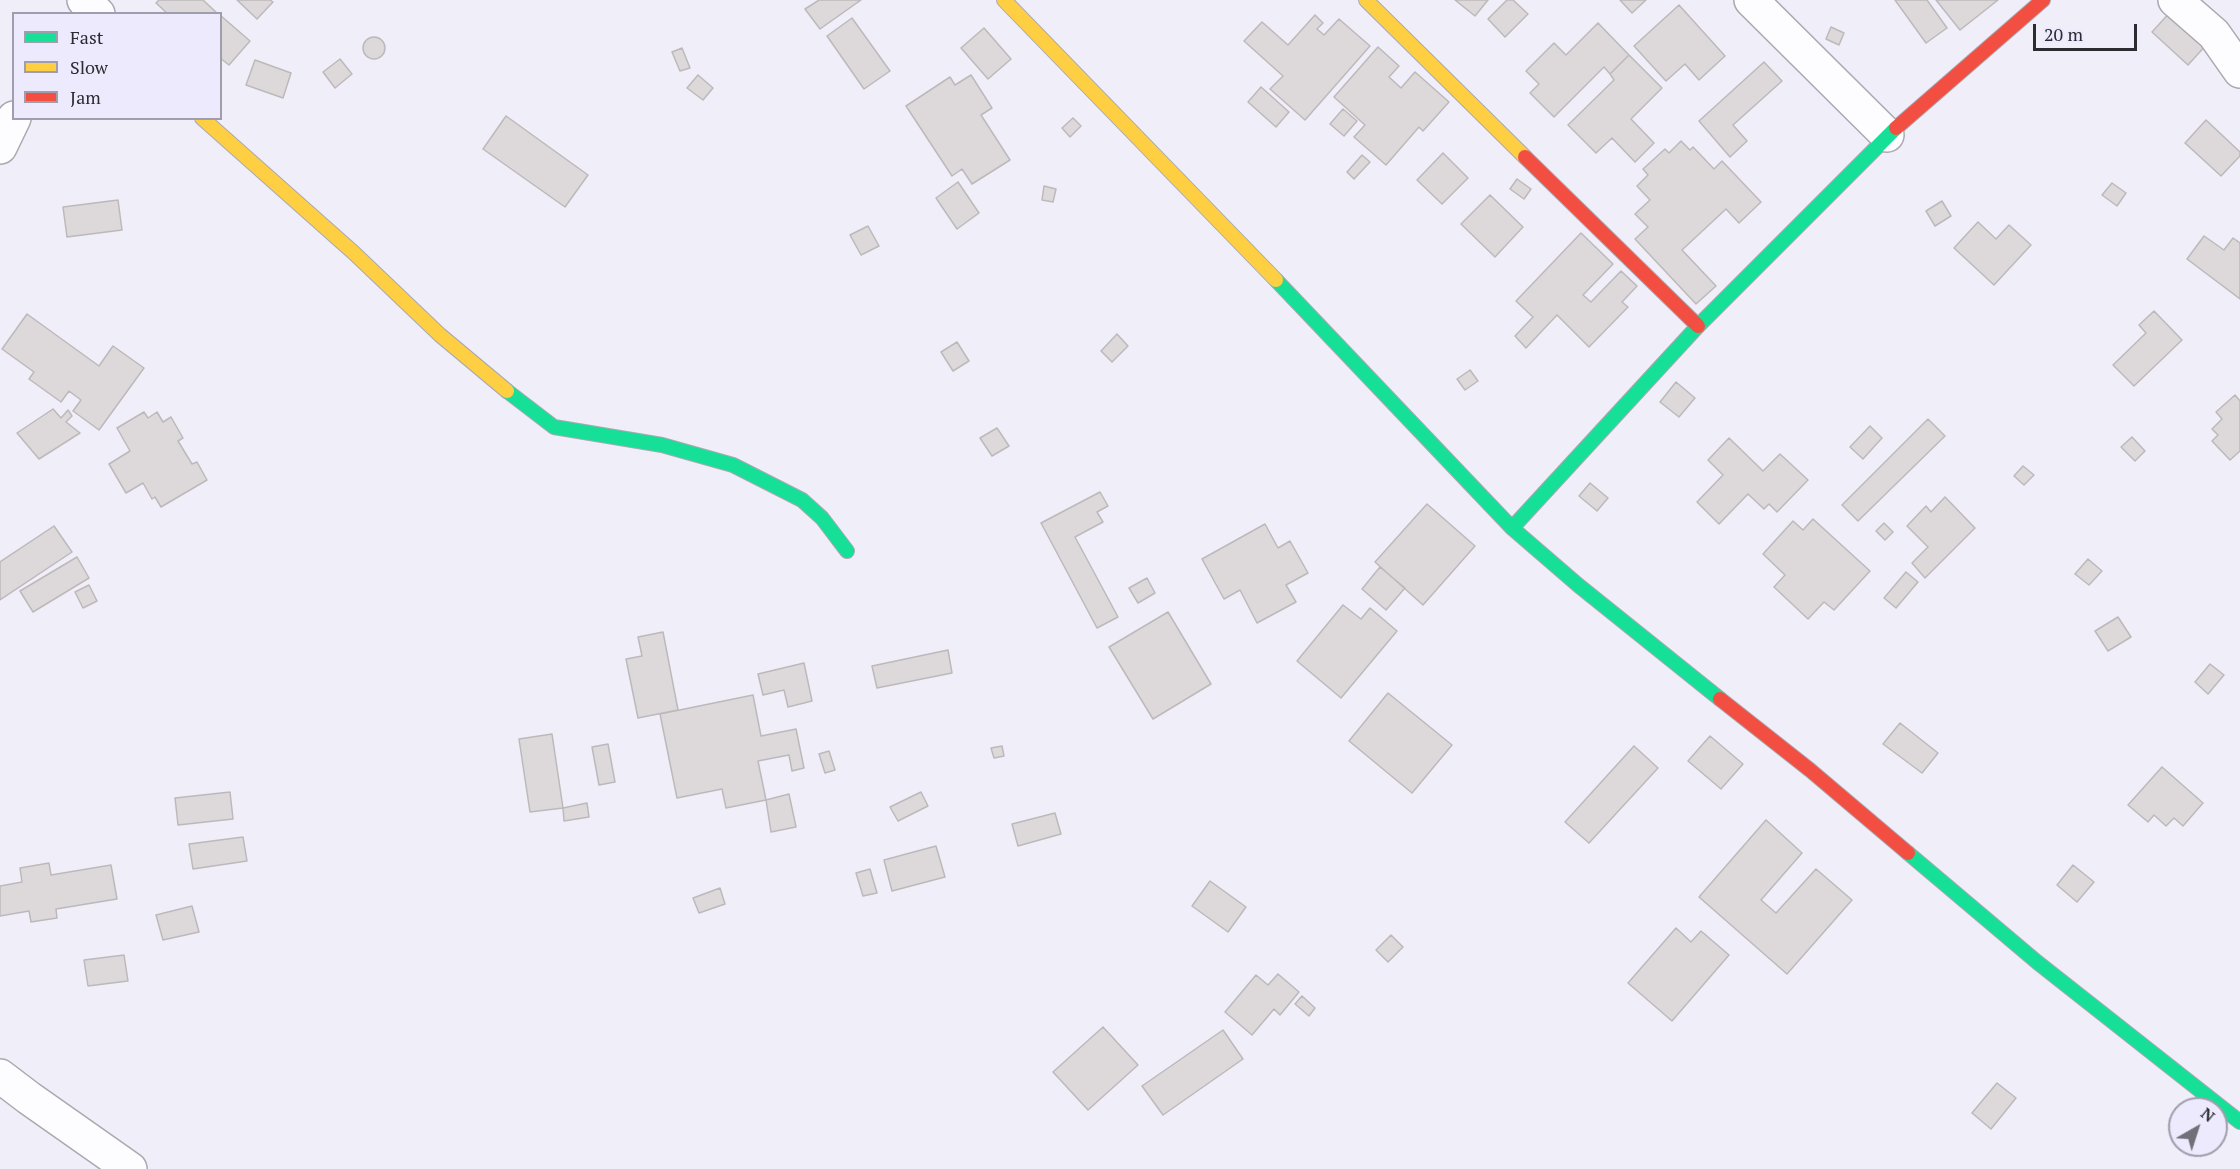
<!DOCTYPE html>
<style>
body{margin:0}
#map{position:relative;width:2240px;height:1169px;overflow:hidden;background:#f0eef9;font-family:"PT Serif",serif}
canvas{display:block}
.legend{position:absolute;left:12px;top:12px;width:210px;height:108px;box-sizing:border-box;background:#edeafd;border:2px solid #a09eac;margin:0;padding:8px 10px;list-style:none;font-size:18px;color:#2c2b32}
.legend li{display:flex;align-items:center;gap:12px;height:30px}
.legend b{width:30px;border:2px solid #a09eac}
.north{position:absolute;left:2168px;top:1097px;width:60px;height:60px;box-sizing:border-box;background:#edeafd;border:2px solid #a09eac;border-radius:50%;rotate:39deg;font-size:16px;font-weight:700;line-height:24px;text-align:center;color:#2c2b32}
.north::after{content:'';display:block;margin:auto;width:21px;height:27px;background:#716f78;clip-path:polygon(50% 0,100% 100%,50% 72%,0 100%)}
.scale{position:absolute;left:2033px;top:24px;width:104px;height:27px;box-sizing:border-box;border:3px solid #2c2b32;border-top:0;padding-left:8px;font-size:18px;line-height:21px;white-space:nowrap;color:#2c2b32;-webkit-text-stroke:4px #edeafd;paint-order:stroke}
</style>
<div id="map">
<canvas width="2240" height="1169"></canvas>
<ul class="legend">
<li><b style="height:8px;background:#16e098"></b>Fast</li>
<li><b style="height:8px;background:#ffcf43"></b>Slow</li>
<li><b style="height:8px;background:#f24e42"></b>Jam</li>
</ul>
<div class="north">N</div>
<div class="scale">20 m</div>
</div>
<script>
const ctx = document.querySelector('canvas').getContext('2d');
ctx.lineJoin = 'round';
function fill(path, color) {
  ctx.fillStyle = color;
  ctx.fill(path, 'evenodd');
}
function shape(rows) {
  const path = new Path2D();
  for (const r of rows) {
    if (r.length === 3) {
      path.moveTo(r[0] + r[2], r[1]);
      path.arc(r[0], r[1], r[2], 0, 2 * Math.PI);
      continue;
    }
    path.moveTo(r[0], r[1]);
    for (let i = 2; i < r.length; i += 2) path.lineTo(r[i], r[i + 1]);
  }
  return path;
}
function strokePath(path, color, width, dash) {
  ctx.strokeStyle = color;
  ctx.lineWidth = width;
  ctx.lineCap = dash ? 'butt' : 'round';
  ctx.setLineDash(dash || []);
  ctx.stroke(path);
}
const building = shape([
 [159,0,203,0,218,14,168,14,156,3,159,0],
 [237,0,270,0,273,2,257,19,237,0],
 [819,0,861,0,820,29,805,9,819,0],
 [1455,0,1488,0,1475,16,1455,0],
 [1507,0,1513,0,1528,14,1505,37,1488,19,1507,0],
 [1620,0,1646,0,1632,13,1620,0],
 [1895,0,1927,0,1947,28,1926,43,1895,0],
 [1936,0,1998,0,1960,30,1936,0],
 [1679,5,1725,56,1699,80,1685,64,1666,81,1634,46,1679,5],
 [2172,10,2208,43,2188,65,2152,32,2172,10],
 [220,15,250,41,229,65,220,58,220,15],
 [1315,15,1323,23,1317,29,1324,35,1339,19,1370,46,1305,120,1270,89,1283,76,1244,41,1262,22,1288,45,1315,15],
 [852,18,890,71,864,89,827,36,852,18],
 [1598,23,1629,55,1610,74,1604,67,1554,117,1530,93,1539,84,1526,71,1554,43,1566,55,1598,23],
 [1831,27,1844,33,1839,45,1826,39,1831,27],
 [984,28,1011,59,988,79,961,48,984,28],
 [374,48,11],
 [1378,47,1399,66,1389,77,1401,88,1415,72,1449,102,1423,131,1419,127,1386,165,1354,137,1365,125,1334,97,1378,47],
 [682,48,690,68,680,71,672,52,682,48],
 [1629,55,1662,88,1631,119,1654,143,1635,162,1612,138,1596,153,1568,125,1614,80,1610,74,1629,55],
 [340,59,352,74,335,88,323,72,340,59],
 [255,60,291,73,283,98,246,85,255,60],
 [1764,62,1782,81,1733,125,1747,141,1730,157,1699,121,1764,62],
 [698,75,713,88,703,100,687,88,698,75],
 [971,75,992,108,981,115,1010,160,972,184,962,169,952,176,906,106,950,77,955,85,971,75],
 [1261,87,1289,112,1276,127,1248,102,1261,87],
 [1343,109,1357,121,1344,136,1330,124,1343,109],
 [506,116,588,175,565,207,483,149,506,116],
 [1073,118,1081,126,1070,137,1062,128,1073,118],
 [2206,120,2240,152,2240,156,2221,176,2185,143,2206,120],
 [1681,141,1690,150,1693,147,1714,169,1722,161,1761,202,1739,223,1726,209,1682,250,1716,286,1696,304,1635,239,1648,227,1635,214,1650,200,1637,186,1648,175,1643,169,1665,149,1669,153,1681,141],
 [1443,153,1468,178,1442,204,1417,180,1443,153],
 [1362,155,1370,162,1354,179,1347,172,1362,155],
 [1517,179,1531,189,1524,199,1510,189,1517,179],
 [958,182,979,213,957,229,936,198,958,182],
 [2112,183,2126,193,2117,206,2102,195,2112,183],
 [1044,186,1056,189,1053,202,1042,200,1044,186],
 [1490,195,1523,227,1495,257,1461,224,1490,195],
 [118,200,122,230,67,237,63,207,118,200],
 [1942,201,1951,216,1935,226,1926,211,1942,201],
 [1978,222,1996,239,2009,225,2031,245,1994,285,1954,248,1978,222],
 [868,226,879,246,861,255,850,235,868,226],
 [1581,233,1613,264,1583,295,1591,302,1621,271,1637,286,1622,302,1628,307,1589,347,1557,315,1526,348,1515,336,1533,317,1516,301,1581,233],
 [2204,236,2224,250,2233,238,2240,243,2240,299,2187,259,2204,236],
 [2154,311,2182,340,2134,386,2113,365,2146,333,2139,325,2154,311],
 [27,314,99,366,113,346,144,368,99,430,73,411,81,400,69,391,61,402,29,379,34,372,2,349,27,314],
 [1117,334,1128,346,1112,362,1101,351,1117,334],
 [957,342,969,361,953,371,941,352,957,342],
 [1470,370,1478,381,1465,390,1457,379,1470,370],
 [1676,382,1695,398,1679,417,1660,402,1676,382],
 [2235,395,2240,401,2240,451,2230,460,2212,441,2218,435,2212,429,2222,419,2216,412,2235,395],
 [53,409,61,418,68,410,72,416,66,422,80,433,39,459,17,433,53,409],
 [144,412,148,418,157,412,163,422,171,417,183,438,178,441,192,464,197,462,207,480,161,507,155,497,152,499,143,483,126,493,109,464,130,451,117,428,144,412],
 [1928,419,1945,436,1858,521,1842,505,1928,419],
 [1870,426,1882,438,1863,459,1850,447,1870,426],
 [997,428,1009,446,992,456,980,438,997,428],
 [2132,437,2145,451,2135,461,2121,447,2132,437],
 [1729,438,1763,471,1780,454,1808,480,1777,512,1769,504,1764,509,1748,494,1719,524,1697,502,1723,475,1708,460,1729,438],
 [2023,466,2034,475,2024,485,2014,476,2023,466],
 [1590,483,1608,498,1597,511,1579,496,1590,483],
 [1100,492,1108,506,1097,512,1103,522,1075,537,1118,617,1097,628,1041,523,1100,492],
 [1945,497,1975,528,1925,578,1912,563,1928,547,1907,526,1926,506,1931,512,1945,497],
 [1427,504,1475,546,1423,605,1375,562,1427,504],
 [1813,519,1870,571,1834,610,1824,602,1808,619,1774,587,1785,575,1763,554,1793,521,1803,530,1813,519],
 [1884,523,1893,532,1885,540,1876,531,1884,523],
 [1265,524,1278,548,1290,541,1308,573,1286,585,1296,602,1257,623,1240,590,1224,599,1202,559,1265,524],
 [54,526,72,552,0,600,0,562,54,526],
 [77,557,89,578,33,612,20,591,77,557],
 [2088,559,2102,571,2089,585,2075,574,2088,559],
 [1380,567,1405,588,1386,610,1362,589,1380,567],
 [1906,572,1918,582,1896,608,1884,598,1906,572],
 [1147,578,1155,593,1138,603,1129,588,1147,578],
 [89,585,97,601,83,608,75,592,89,585],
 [1343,605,1361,619,1370,608,1397,631,1341,698,1297,661,1343,605],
 [1168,612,1211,684,1153,719,1109,647,1168,612],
 [2118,617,2131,637,2108,651,2095,631,2118,617],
 [663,632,678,710,638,718,626,659,642,656,638,637,663,632],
 [948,650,952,673,877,688,872,666,948,650],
 [804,663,812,701,788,707,784,690,763,695,758,674,804,663],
 [2210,664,2224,675,2208,694,2195,682,2210,664],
 [1388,693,1452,745,1412,793,1349,741,1388,693],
 [753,695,761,736,796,729,804,768,792,771,789,755,758,761,766,800,726,808,722,789,677,798,660,714,753,695],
 [1900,723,1938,753,1922,773,1883,744,1900,723],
 [552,734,563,808,530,812,519,739,552,734],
 [1710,736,1743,764,1721,789,1688,761,1710,736],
 [608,744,615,782,599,785,592,747,608,744],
 [1002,746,1004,756,994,758,991,748,1002,746],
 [1634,746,1658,768,1589,843,1565,822,1634,746],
 [829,751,835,770,825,773,819,754,829,751],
 [2162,767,2203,803,2183,826,2174,818,2166,826,2154,815,2148,822,2128,805,2162,767],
 [230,792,233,819,178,825,175,798,230,792],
 [921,792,928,806,898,821,890,807,921,792],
 [789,794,796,827,771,832,766,800,789,794],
 [587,803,589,817,564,821,563,808,587,803],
 [1055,813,1061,834,1018,846,1012,824,1055,813],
 [1766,820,1802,853,1761,900,1776,913,1816,869,1852,900,1787,974,1699,897,1766,820],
 [243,837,247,861,193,869,189,844,243,837],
 [936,846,945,877,892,891,884,860,936,846],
 [49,863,51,875,111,865,117,899,56,909,57,918,31,922,29,911,0,916,0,886,22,882,20,868,49,863],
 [2073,865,2094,882,2077,902,2057,885,2073,865],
 [870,869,877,893,863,896,856,873,870,869],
 [1210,881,1246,907,1228,932,1192,906,1210,881],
 [720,888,725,904,699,913,693,898,720,888],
 [192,906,199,932,163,940,156,915,192,906],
 [1676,928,1691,942,1701,931,1729,955,1672,1021,1628,983,1676,928],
 [1391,935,1403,947,1388,962,1376,950,1391,935],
 [124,955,128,981,88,986,84,960,124,955],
 [1278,974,1299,992,1280,1015,1274,1009,1252,1035,1225,1012,1256,975,1268,985,1278,974],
 [1302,996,1315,1008,1309,1016,1295,1004,1302,996],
 [1103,1027,1138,1065,1088,1110,1053,1072,1103,1027],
 [1223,1030,1243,1059,1163,1115,1142,1086,1223,1030],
 [1997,1083,2016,1098,1991,1129,1972,1113,1997,1083]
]);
fill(building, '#ddd9db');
strokePath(building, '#bdb9bb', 1.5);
const street = shape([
 [84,0,98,14],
 [1751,0,1887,135],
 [2175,0,2214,34,2240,71],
 [0,147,14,118],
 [0,1076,29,1098,130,1169]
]);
const fast = shape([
 [1276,280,1512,528,1578,585,1720,699],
 [507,391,554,427,662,445,733,465,802,500,822,518,847,551],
 [1512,528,1698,326,1896,128],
 [1908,853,2037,962,2240,1122]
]);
const slow = shape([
 [1004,0,1276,280],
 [1366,0,1525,157],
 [202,118,354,253,440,335,507,391]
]);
const jam = shape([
 [1896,128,2043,0],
 [1525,157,1698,326],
 [1720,699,1810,770,1908,853]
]);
strokePath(street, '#aaa8b0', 36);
strokePath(fast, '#aaa8b0', 16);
strokePath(slow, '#aaa8b0', 16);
strokePath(jam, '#aaa8b0', 16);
strokePath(street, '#fdfcfe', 33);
strokePath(fast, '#16e098', 14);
strokePath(slow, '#ffcf43', 14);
strokePath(jam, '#f24e42', 14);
</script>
